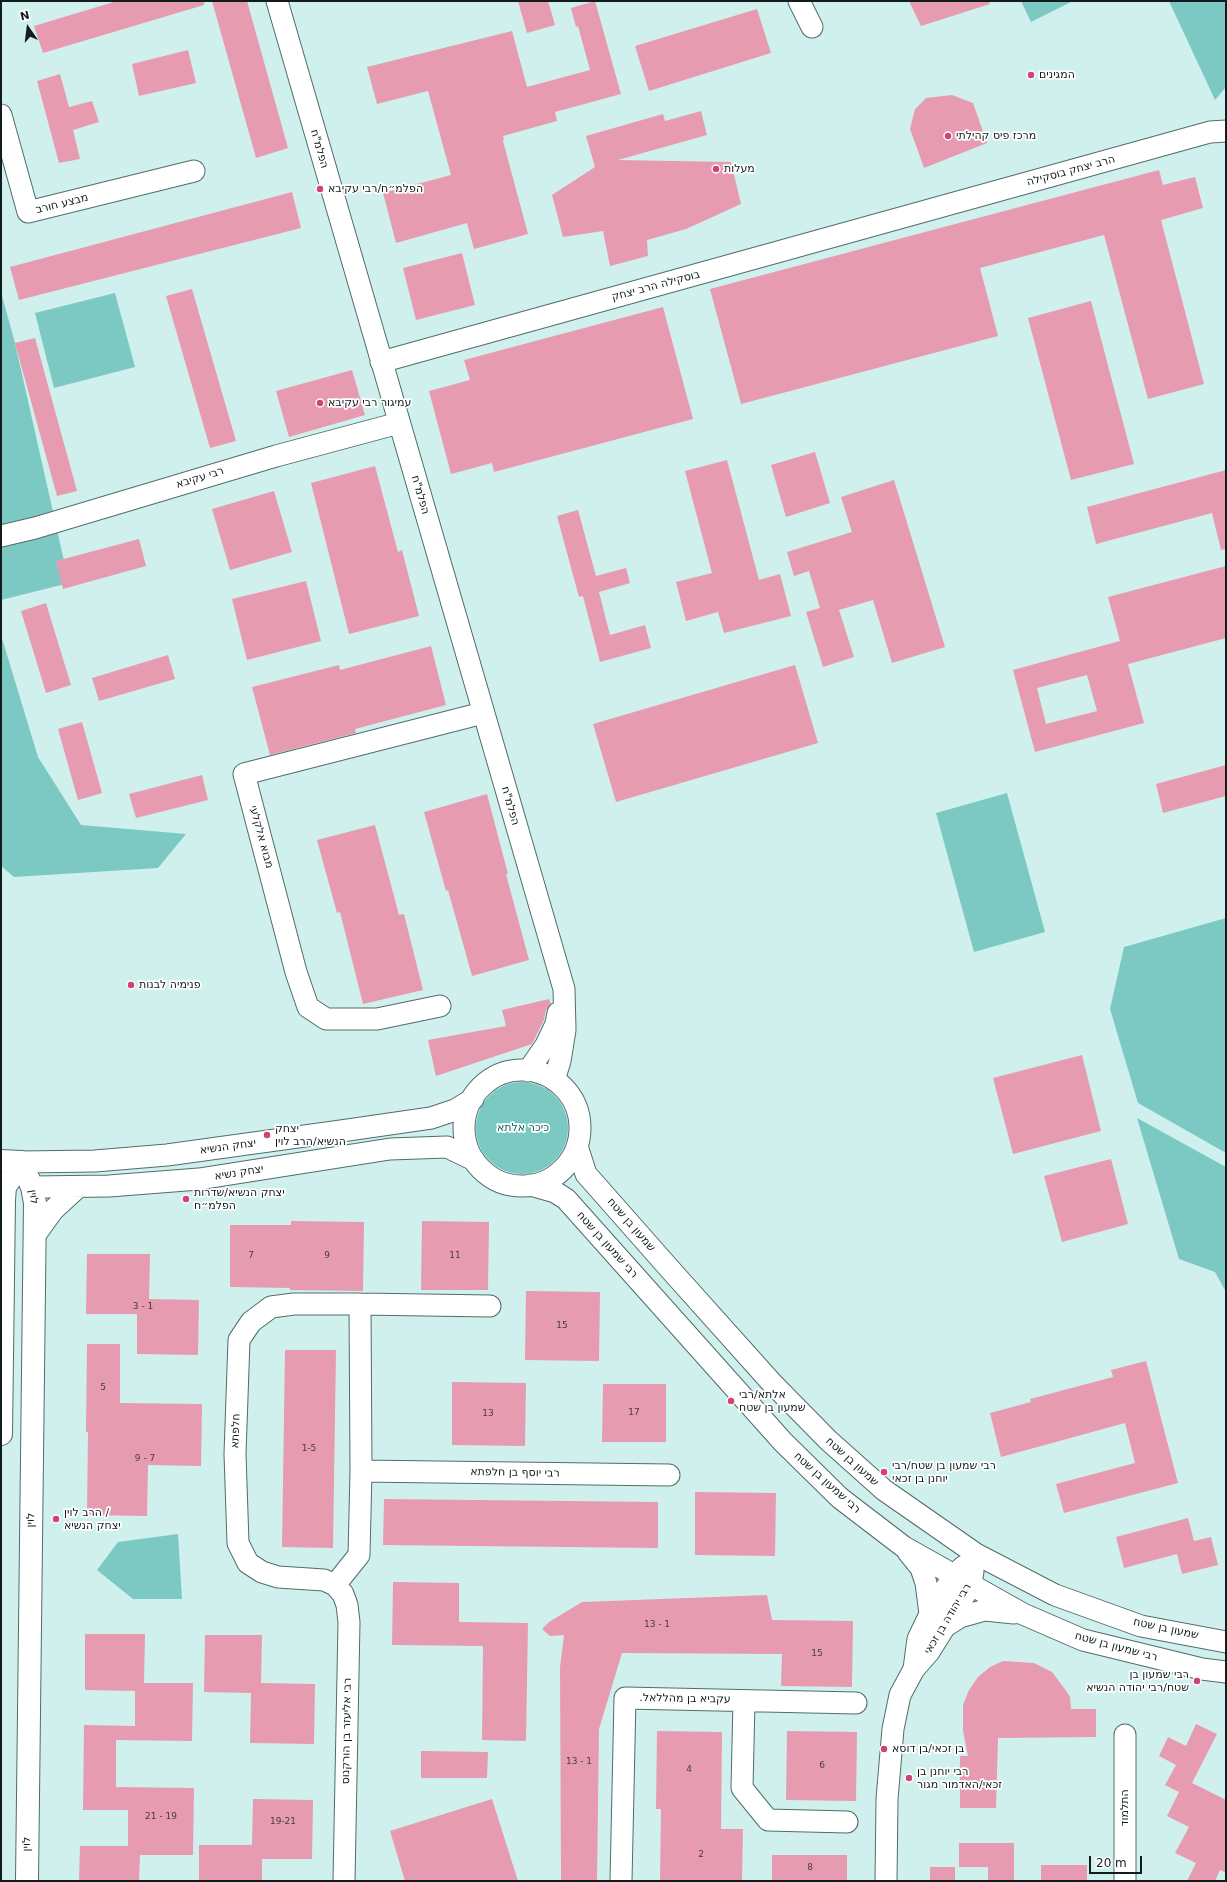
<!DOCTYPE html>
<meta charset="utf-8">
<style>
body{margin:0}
#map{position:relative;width:1227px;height:1882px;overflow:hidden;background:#d0f0ee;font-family:"DejaVu Sans",sans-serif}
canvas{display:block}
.frame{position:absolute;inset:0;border:2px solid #111c1c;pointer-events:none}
.north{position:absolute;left:8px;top:8px;width:40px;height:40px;-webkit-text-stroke:3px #fff;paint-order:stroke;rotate:346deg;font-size:11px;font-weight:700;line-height:16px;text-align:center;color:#111c1c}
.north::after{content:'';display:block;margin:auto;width:14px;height:18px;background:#111c1c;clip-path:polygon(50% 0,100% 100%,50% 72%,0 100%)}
.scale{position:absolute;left:1089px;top:1856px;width:53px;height:18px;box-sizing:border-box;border:2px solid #111c1c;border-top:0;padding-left:5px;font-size:12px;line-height:14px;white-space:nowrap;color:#111c1c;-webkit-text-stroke:3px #fff;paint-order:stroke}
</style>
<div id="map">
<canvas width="1227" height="1882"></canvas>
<div class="frame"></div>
<div class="north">N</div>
<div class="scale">20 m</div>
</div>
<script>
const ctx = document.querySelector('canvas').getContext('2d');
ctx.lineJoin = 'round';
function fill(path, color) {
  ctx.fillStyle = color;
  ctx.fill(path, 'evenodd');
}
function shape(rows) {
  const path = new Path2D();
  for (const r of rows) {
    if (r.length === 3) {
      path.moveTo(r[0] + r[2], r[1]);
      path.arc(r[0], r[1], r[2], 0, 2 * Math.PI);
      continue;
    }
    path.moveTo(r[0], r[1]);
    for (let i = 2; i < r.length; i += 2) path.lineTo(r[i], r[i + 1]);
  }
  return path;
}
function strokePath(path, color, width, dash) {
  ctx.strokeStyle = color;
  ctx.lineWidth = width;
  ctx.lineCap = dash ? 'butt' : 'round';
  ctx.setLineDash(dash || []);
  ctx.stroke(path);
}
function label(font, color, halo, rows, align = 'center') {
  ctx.font = font + ' "DejaVu Sans","Noto Sans Hebrew",sans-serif';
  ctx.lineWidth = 3.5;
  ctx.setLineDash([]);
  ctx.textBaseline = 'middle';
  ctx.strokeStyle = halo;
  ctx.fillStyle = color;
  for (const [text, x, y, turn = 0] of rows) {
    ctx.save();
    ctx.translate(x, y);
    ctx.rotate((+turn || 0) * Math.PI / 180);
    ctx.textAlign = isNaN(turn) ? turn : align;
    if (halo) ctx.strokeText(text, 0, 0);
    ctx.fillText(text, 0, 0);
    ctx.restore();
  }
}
fill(shape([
 [1021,1,1073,1,1031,22],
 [1169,1,1224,1,1226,6,1226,87,1215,100],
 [1,292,15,343,69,583,1,600],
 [115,293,135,367,54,388,35,313],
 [1,635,38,757,81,825,186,834,158,868,14,877,1,866],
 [1007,793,1045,932,974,952,936,813],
 [1226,918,1226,1153,1138,1103,1110,1009,1124,947],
 [522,1128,46],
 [1137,1118,1226,1167,1226,1292,1215,1272,1179,1259],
 [178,1534,182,1599,133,1599,97,1570,118,1542]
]), '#7cc9c4');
fill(shape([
 [117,1,204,1,204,5,43,53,34,26],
 [212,1,247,1,288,148,256,158],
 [518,1,548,1,555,25,527,33],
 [595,1,621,94,555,112,557,121,503,136,504,140,503,141,528,234,474,249,467,223,396,243,383,193,451,175,428,91,377,104,367,67,512,31,527,87,590,70,578,26,576,27,571,8],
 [909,1,989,1,990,4,921,26],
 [757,9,771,53,649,91,635,46],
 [188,50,196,83,139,96,132,64],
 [60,74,69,107,92,101,99,122,73,130,80,159,59,163,37,81],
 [952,95,973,103,987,143,924,168,910,129,915,109,926,98],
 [701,111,707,135,618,160,731,162,741,204,686,229,647,240,648,256,610,266,603,231,563,237,552,195,595,167,586,136,663,114,665,121],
 [1159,170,1163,185,1195,177,1203,208,1161,220,1204,384,1148,399,1104,235,980,268,998,336,741,404,710,289],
 [292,192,301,228,19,300,10,267],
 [462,253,475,305,416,320,403,268],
 [192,289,236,441,210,448,166,296],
 [1091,301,1134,464,1071,480,1028,318],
 [663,307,693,419,494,472,492,463,451,474,429,391,470,380,464,360],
 [35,338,77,491,57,496,15,343],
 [352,370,365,415,289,437,276,391],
 [815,452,830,503,786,517,771,465],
 [727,460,759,580,780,574,791,616,724,633,718,612,686,621,676,582,712,573,685,471],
 [375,466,398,552,402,550,419,616,349,634,311,483],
 [1226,470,1226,549,1221,550,1212,513,1096,544,1087,507],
 [894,480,945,647,892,663,873,600,839,610,854,657,823,667,806,612,820,608,809,571,794,576,787,552,852,532,841,497],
 [274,491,292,552,230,570,212,509],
 [578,510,596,576,626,568,630,583,599,592,610,635,645,625,651,648,600,662,583,596,579,597,557,516],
 [139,539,146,566,63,589,56,561],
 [1226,566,1226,638,1128,664,1144,723,1035,752,1013,670,1120,641,1108,597],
 [1087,675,1097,711,1046,724,1037,688],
 [306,581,321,641,247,660,232,599],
 [46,603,71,685,46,693,21,611],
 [431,646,446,705,355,729,356,733,270,755,252,687,339,665,340,670],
 [168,655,175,679,99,701,92,678],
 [795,665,818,743,616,802,593,724],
 [82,722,102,793,78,800,58,729],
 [1226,765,1226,796,1163,813,1156,784],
 [202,775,208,800,136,818,129,794],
 [487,794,508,874,506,874,529,960,472,976,448,890,446,891,424,812],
 [375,825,399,915,404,914,423,990,363,1004,340,912,337,913,317,840],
 [549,999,551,1004,546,1010,544,1020,532,1044,436,1076,428,1040,506,1026,502,1010],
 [1082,1055,1101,1131,1013,1154,993,1078],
 [1111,1159,1128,1224,1062,1242,1044,1176],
 [291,1221,364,1222,363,1291,290,1290,290,1288,230,1287,230,1225,291,1225],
 [422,1221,489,1222,488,1290,421,1290],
 [87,1254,150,1254,149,1299,199,1300,198,1355,137,1354,137,1314,86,1314],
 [526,1291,600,1292,599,1361,525,1360],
 [87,1344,120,1344,120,1403,202,1404,201,1466,148,1465,147,1516,87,1515,88,1432,86,1432],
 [285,1350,336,1350,333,1548,282,1547],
 [1146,1361,1178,1483,1064,1513,1056,1484,1135,1463,1125,1423,1001,1457,990,1413,1031,1402,1030,1399,1113,1377,1111,1370],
 [452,1382,526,1383,525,1446,452,1445],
 [603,1384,666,1384,666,1442,602,1442],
 [695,1492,776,1493,775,1556,695,1555],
 [384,1499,658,1502,658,1548,383,1545],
 [1188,1518,1194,1541,1211,1537,1218,1565,1182,1574,1177,1554,1124,1568,1116,1537],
 [393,1582,459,1583,459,1622,528,1623,526,1741,482,1740,483,1646,392,1645],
 [767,1595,772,1620,853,1621,852,1687,781,1686,782,1654,622,1653,599,1729,597,1881,561,1881,560,1667,564,1635,550,1636,542,1629,549,1622,582,1602],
 [85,1634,145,1634,144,1683,193,1683,192,1741,116,1740,116,1787,194,1788,193,1855,140,1855,139,1881,79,1881,80,1846,128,1846,128,1810,83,1810,84,1725,135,1726,135,1691,85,1690],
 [205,1635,262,1635,261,1683,315,1684,314,1744,250,1743,251,1693,204,1692],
 [1003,1661,1034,1663,1052,1672,1067,1692,1070,1697,1071,1709,1096,1709,1096,1737,998,1738,996,1808,960,1808,960,1756,968,1756,963,1731,963,1705,969,1690,978,1677,990,1667],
 [1196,1724,1217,1734,1192,1783,1226,1800,1226,1873,1220,1870,1215,1881,1187,1881,1196,1863,1175,1853,1189,1827,1167,1816,1179,1792,1165,1785,1176,1765,1159,1756,1168,1737,1186,1746],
 [657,1731,722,1732,721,1829,743,1829,742,1881,660,1881,661,1809,656,1809],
 [787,1731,857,1732,856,1801,786,1800],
 [421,1751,488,1752,487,1778,421,1778],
 [253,1799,313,1800,312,1859,262,1859,262,1881,199,1881,199,1845,252,1845],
 [492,1799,518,1881,405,1881,390,1831],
 [959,1843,1014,1843,1014,1881,988,1881,988,1867,959,1867],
 [772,1855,847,1855,847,1881,772,1881],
 [1041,1865,1087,1865,1087,1881,1041,1881],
 [930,1867,955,1867,955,1881,930,1881]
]), '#e79bb0');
const minor = shape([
 [277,1,564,989,565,1030,560,1061,554,1080],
 [799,1,812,27],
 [1,115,28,212,194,171],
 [381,362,1210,132,1226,131],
 [1,536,35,528,276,456,399,423],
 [440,1006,377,1019,326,1019,308,1007,296,972,244,774,483,713],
 [522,1128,58],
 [528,1071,546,1045,556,1024,558,1013],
 [577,1146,586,1174,668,1267,771,1382,828,1440,884,1490,976,1554,1055,1595,1141,1626,1226,1642],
 [21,1162,95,1161,167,1155,341,1131,431,1118,455,1110,473,1099],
 [530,1185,555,1192,566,1199,783,1442,840,1498,904,1547,1023,1614,1083,1640,1202,1669,1226,1672],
 [32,1187,109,1186,199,1179,390,1149,447,1147,474,1160],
 [35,1235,53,1210,78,1187],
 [361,1471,669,1475],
 [908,1552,921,1568,926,1583,930,1614],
 [335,1585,359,1555,361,1471,360,1304],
 [944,1627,960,1617,985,1610,1014,1613],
 [914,1669,918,1639,930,1614,954,1575,964,1566],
 [744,1701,742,1788,768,1820,847,1822],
 [1125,1735,1125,1881],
 [344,1881,349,1622,347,1605,343,1594,335,1585,324,1580,278,1577,262,1572,248,1563,238,1543,235,1454,239,1340,251,1322,271,1307,294,1304,360,1304,490,1306],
 [621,1881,625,1698,856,1703],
 [886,1881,887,1799,893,1729,900,1695,914,1669,929,1652,971,1585,973,1571]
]);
const major = shape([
 [1,1161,21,1162],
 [21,1162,32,1187,35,1203,27,1881],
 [1,1434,4,1200,5,1187,21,1162]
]);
strokePath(minor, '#506d6b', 23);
strokePath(major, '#506d6b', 24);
strokePath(minor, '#fff', 21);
strokePath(major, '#fff', 22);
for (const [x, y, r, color] of [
 [1031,75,4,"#ce4378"],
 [948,136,4,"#ce4378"],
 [716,169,4,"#ce4378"],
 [320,189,4,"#ce4378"],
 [320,403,4,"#ce4378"],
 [131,985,4,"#ce4378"],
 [267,1135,4,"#ce4378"],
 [186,1199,4,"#ce4378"],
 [731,1401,4,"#ce4378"],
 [884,1472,4,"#ce4378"],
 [56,1519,4,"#ce4378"],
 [1197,1681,4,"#ce4378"],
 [884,1749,4,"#ce4378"],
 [909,1778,4,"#ce4378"]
]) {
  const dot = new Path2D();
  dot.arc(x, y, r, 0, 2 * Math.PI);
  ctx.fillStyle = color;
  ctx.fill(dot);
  strokePath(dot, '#fff', 1.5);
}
label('9px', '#463c41', null, [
 ["7",251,1256],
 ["9",327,1256],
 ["11",455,1256],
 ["3 - 1",143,1307],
 ["15",562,1326],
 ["5",103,1388],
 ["17",634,1413],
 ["13",488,1414],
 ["1-5",309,1449],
 ["9 - 7",145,1459],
 ["13 - 1",657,1625],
 ["15",817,1654],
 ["13 - 1",579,1762],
 ["6",822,1766],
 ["4",689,1770],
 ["21 - 19",161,1817],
 ["19-21",283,1822],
 ["2",701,1855],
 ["8",810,1868]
]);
label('11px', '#111c1c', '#fff', [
 ["המגינים",1039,75],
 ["מרכז פיס קהילתי",956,136],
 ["מעלות",724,169],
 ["הפלמ״ח/רבי עקיבא",328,189],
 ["עמיגור רבי עקיבא",328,403],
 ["פנימיה לבנות",139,985],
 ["יצחק",275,1129],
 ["הנשיא/הרב לוין",275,1142],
 ["יצחק הנשיא/שדרות",194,1193],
 ["הפלמ״ח",194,1206],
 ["אלתא/רבי",739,1395],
 ["שמעון בן שטח",739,1408],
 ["רבי שמעון בן שטח/רבי",892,1466],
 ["יוחנן בן זכאי",892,1479],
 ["הרב לוין /",64,1513],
 ["יצחק הנשיא",64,1526],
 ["רבי שמעון בן",1189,1675,"right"],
 ["שטח/רבי יהודה הנשיא",1189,1688,"right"],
 ["בן זכאי/בן דוסא",892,1749],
 ["רבי יוחנן בן",917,1772],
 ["זכאי/האדמור מגור",917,1785]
], 'left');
label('11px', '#111c1c', '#fff', [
 ["הפלמ\"ח",319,149,74],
 ["הרב יצחק בוסקילה",1071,171,-15],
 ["מבצע חורב",62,204,-14],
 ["בוסקילה הרב יצחק",656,286,-15],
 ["רבי עקיבא",200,478,-17],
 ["הפלמ\"ח",420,495,74],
 ["הפלמ\"ח",510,806,74],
 ["מבוא אלקלעי",261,837,75],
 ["יצחק הנשיא",228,1147,-8],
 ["יצחק נשיא",239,1173,-9],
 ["לוין",33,1197,81],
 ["שמעון בן שטח",631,1225,49],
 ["רבי שמעון בן שטח",607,1245,48],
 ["חלפתא",236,1431,-88],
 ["שמעון בן שטח",852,1462,42],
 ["רבי יוסף בן חלפתא",515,1473,1],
 ["רבי שמעון בן שטח",827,1483,42],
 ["לוין",31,1520,-89],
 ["רבי יהודה בן זכאי",948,1619,-59],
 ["שמעון בן שטח",1166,1629,12],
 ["רבי שמעון בן שטח",1116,1647,15],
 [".עקביא בן מהללאל",685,1699,1],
 ["רבי אליעזר בן הורקנוס",347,1731,-89],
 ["התלמוד",1125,1808,-90],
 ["לוין",27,1844,-89]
]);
label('11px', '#0f6561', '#fff', [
 ["כיכר אלתא",523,1128]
]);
</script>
